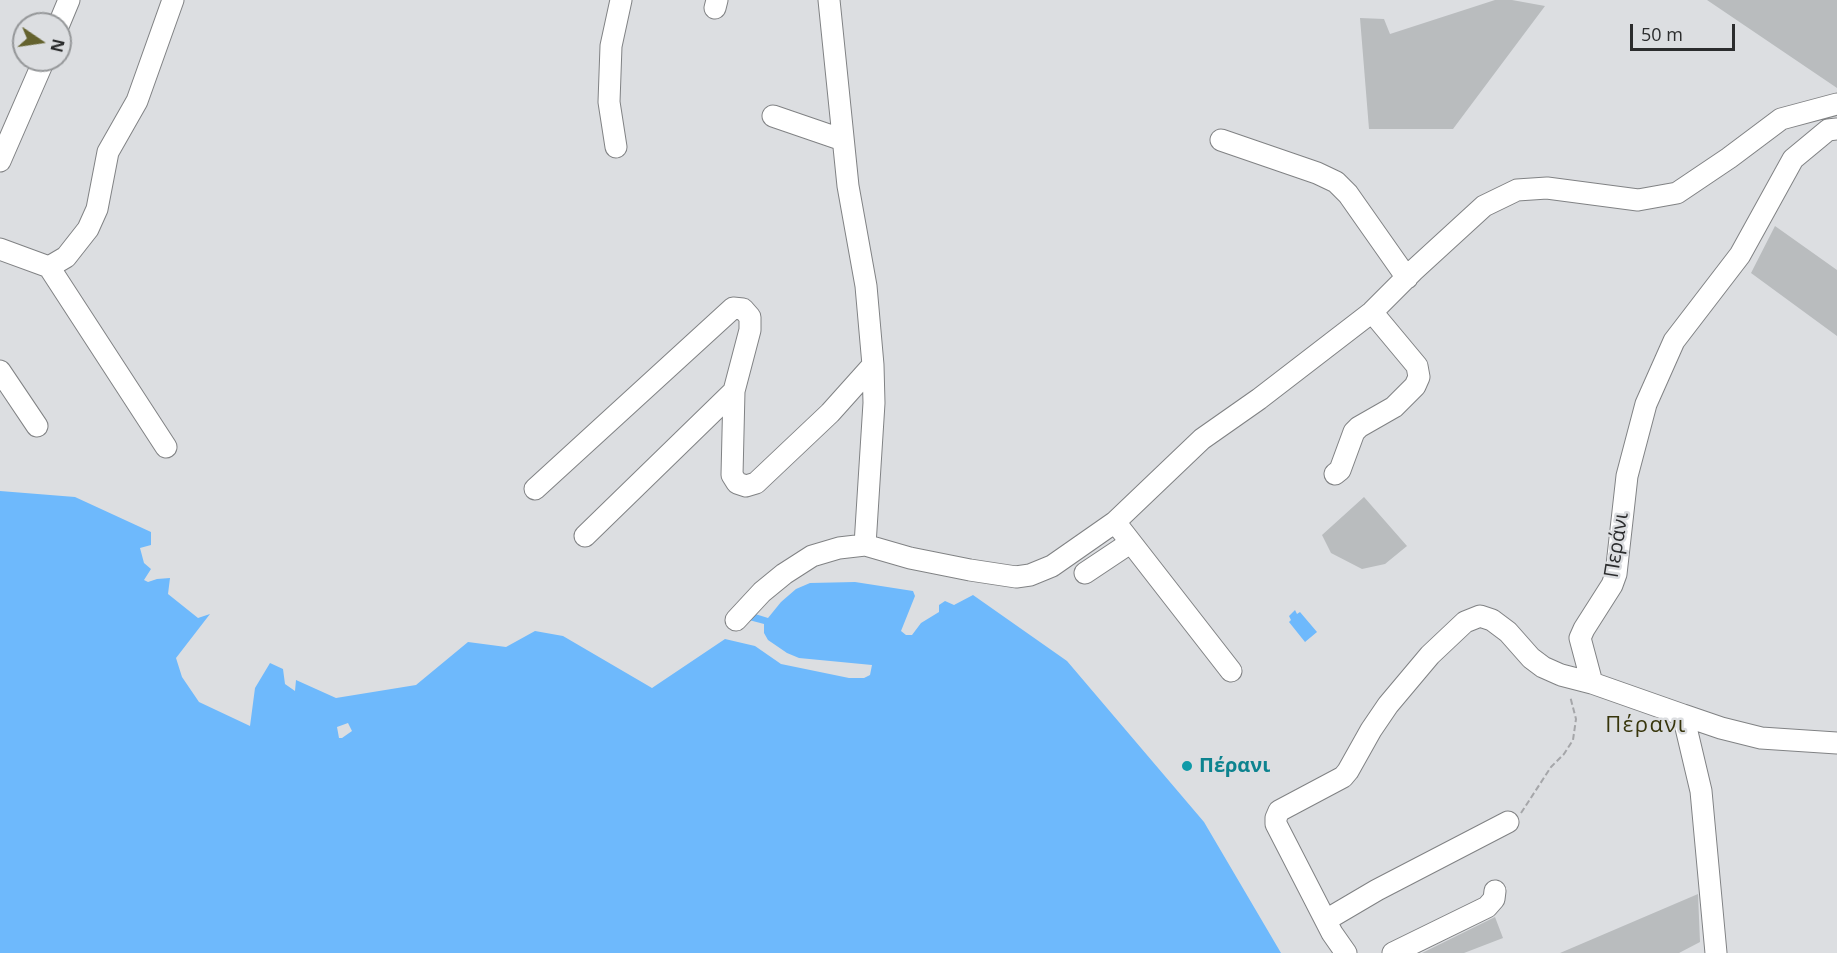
<!DOCTYPE html>
<meta charset="utf-8">
<style>
body{margin:0}
#map{position:relative;width:1837px;height:953px;overflow:hidden;background:#dcdee1;font-family:"Open Sans",sans-serif}
canvas{display:block}
.north{position:absolute;left:12px;top:12px;width:60px;height:60px;box-sizing:border-box;background:#dcdee1;border:2px solid #959799;border-radius:50%;rotate:103deg;font-size:16px;font-weight:700;line-height:24px;text-align:center;color:#2b2c2d}
.north::after{content:'';display:block;margin:auto;width:21px;height:27px;background:#64622e;clip-path:polygon(50% 0,100% 100%,50% 72%,0 100%)}
.scale{position:absolute;left:1630px;top:24px;width:105px;height:27px;box-sizing:border-box;border:3px solid #2b2c2d;border-top:0;padding-left:8px;font-size:18px;line-height:21px;white-space:nowrap;color:#2b2c2d;-webkit-text-stroke:4px #dcdee1;paint-order:stroke}
</style>
<div id="map">
<canvas width="1837" height="953"></canvas>
<div class="north">N</div>
<div class="scale">50 m</div>
</div>
<script>
const ctx = document.querySelector('canvas').getContext('2d');
ctx.lineJoin = 'round';
function fill(path, color) {
  ctx.fillStyle = color;
  ctx.fill(path, 'evenodd');
}
function shape(rows) {
  const path = new Path2D();
  for (const r of rows) {
    path.moveTo(r[0], r[1]);
    for (let i = 2; i < r.length; i += 2) path.lineTo(r[i], r[i + 1]);
  }
  return path;
}
function strokePath(path, color, width, dash) {
  ctx.strokeStyle = color;
  ctx.lineWidth = width;
  ctx.lineCap = dash ? 'butt' : 'round';
  ctx.setLineDash(dash || []);
  ctx.stroke(path);
}
function label(font, color, halo, rows, align = 'center') {
  ctx.font = font + ' "Open Sans",sans-serif';
  ctx.lineWidth = 5;
  ctx.setLineDash([]);
  ctx.textBaseline = 'middle';
  ctx.strokeStyle = halo;
  ctx.fillStyle = color;
  for (const [text, x, y, turn = 0] of rows) {
    ctx.save();
    ctx.translate(x, y);
    ctx.rotate((+turn || 0) * Math.PI / 180);
    ctx.textAlign = isNaN(turn) ? turn : align;
    if (halo) ctx.strokeText(text, 0, 0);
    ctx.fillText(text, 0, 0);
    ctx.restore();
  }
}
fill(shape([
 [0,491,75,497,151,532,151,545,140,548,144,563,151,569,144,580,148,582,157,579,170,578,168,594,198,618,210,614,176,658,182,677,199,702,250,726,255,688,270,663,283,669,285,684,295,691,296,680,336,698,416,685,468,642,506,647,535,631,563,636,652,688,725,639,755,646,781,664,849,678,864,678,870,675,872,665,799,658,787,653,768,640,764,633,764,624,749,620,752,613,768,618,781,602,796,589,810,583,855,582,913,591,915,596,901,631,906,635,912,635,921,623,939,612,939,605,945,601,954,605,973,595,1067,661,1204,822,1281,953,0,953],
 [348,723,352,731,342,738,339,738,337,727],
 [1295,610,1297,614,1300,612,1317,632,1305,642,1289,622,1291,620,1289,616]
]), '#6eb9fc');
fill(shape([
 [1495,0,1512,0,1545,6,1453,129,1369,129,1360,18,1384,19,1390,34],
 [1707,0,1837,0,1837,88],
 [1775,226,1837,270,1837,336,1751,273],
 [1364,497,1407,546,1385,564,1362,569,1331,553,1322,535],
 [1698,894,1700,942,1679,953,1560,953],
 [1495,917,1503,938,1464,953,1422,953]
]), '#b9bcbe');
const minor = shape([
 [829,0,848,186,866,286,873,365,874,403,865,545,910,558,970,570,1016,577,1030,575,1052,566,1115,522,1202,439,1259,399,1372,312,1413,271,1484,206,1517,190,1547,188,1638,200,1677,193,1729,158,1781,119,1837,104],
 [715,8,717,0],
 [59,24,69,0],
 [773,116,843,140],
 [1221,140,1317,173,1336,182,1348,194,1407,278],
 [616,147,609,102,611,46,621,0],
 [0,161,44,60],
 [0,249,49,267,166,447],
 [49,267,66,257,88,229,97,209,108,152,137,101,173,0],
 [0,371,37,426],
 [1335,474,1340,470,1354,432,1359,427,1394,407,1415,386,1419,377,1417,366,1372,312],
 [535,489,733,308,743,309,750,317,750,330,734,391,732,475,737,483,746,486,756,483,830,413,873,365],
 [1115,522,1231,671],
 [585,536,734,391],
 [1085,573,1130,543],
 [736,620,762,592,784,574,812,556,839,548,865,545],
 [1683,715,1721,728,1761,738,1837,743],
 [1326,920,1377,890,1508,822],
 [1346,953,1332,933,1276,824,1276,818,1279,811,1343,777,1348,771,1371,730,1388,705,1430,655,1465,622,1480,616,1492,620,1508,632,1531,658,1543,667,1561,675,1592,683],
 [1393,953,1487,907,1494,899,1495,891],
 [1716,953,1701,791,1683,715,1592,683,1580,638,1584,629,1612,585,1616,574,1627,476,1646,404,1674,341,1740,255,1793,159,1828,130,1837,129]
]);
strokePath(minor, '#808284', 23);
strokePath(shape([
 [1521,813,1551,767,1564,754,1573,740,1576,719,1570,696]
]), '#a5a6a9', 2, [6, 3]);
strokePath(minor, '#fff', 21);
for (const [x, y, r, color] of [
 [1187,766,6,"#0f9aa8"]
]) {
  const dot = new Path2D();
  dot.arc(x, y, r, 0, 2 * Math.PI);
  ctx.fillStyle = color;
  ctx.fill(dot);
  strokePath(dot, '#dcdee1', 2);
}
label('20px', '#2b2c2d', '#dcdee1', [
 ["Περάνι",1617,545,-81]
]);
label('bold 20px', '#0d838f', '#dcdee1', [
 ["Πέρανι",1199,766]
], 'left');
ctx.letterSpacing = '1.5px';
label('22px', '#37350b', '#dcdee1', [
 ["Πέρανι",1646,726]
]);
ctx.letterSpacing = '0px';
</script>
